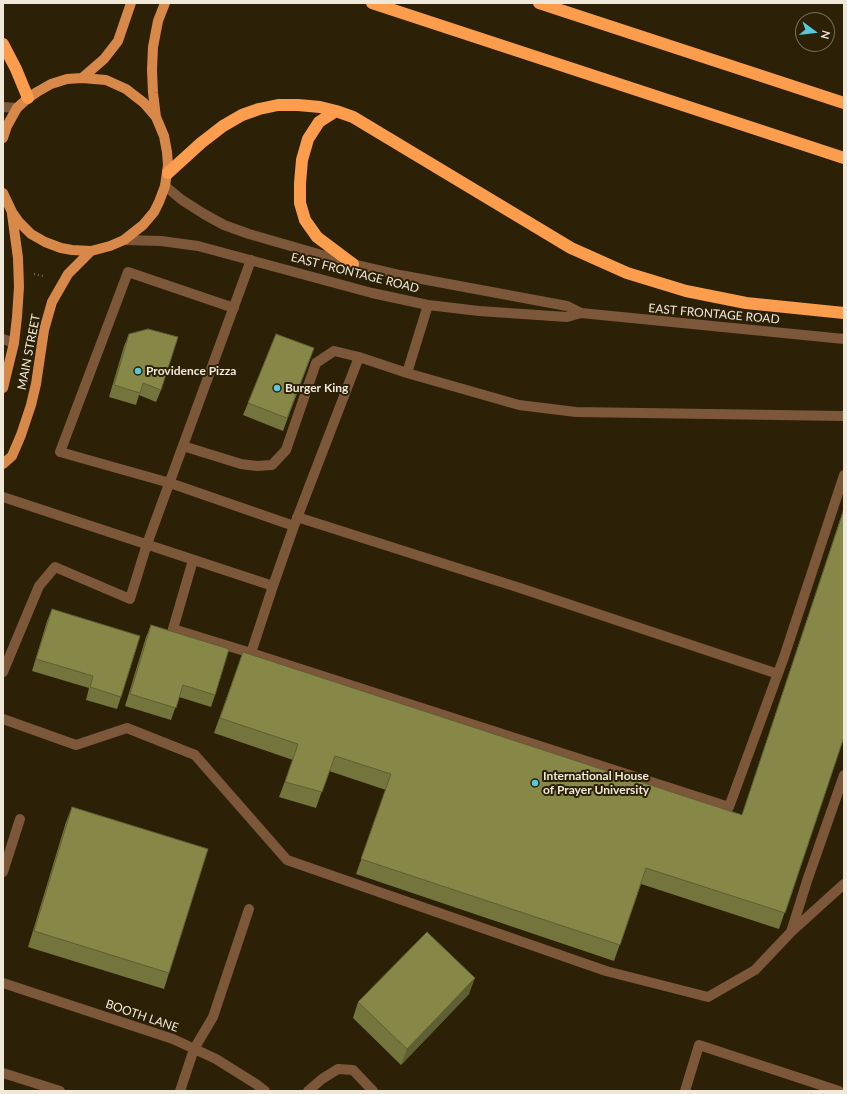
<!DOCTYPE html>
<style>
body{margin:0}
#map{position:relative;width:847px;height:1094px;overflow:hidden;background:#2c2007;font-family:Lato,sans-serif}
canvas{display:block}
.frame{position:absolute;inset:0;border:4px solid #f0e8d9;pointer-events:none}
.north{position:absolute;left:795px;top:12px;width:40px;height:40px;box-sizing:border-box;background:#2c2007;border:1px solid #7a705b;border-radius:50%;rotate:105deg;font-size:11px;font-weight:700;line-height:16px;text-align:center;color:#f0e8d9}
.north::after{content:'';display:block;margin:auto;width:14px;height:18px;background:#56c9e1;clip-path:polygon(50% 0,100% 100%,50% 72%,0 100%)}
</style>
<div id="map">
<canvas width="847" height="1094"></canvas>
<div class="frame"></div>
<div class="north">N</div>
</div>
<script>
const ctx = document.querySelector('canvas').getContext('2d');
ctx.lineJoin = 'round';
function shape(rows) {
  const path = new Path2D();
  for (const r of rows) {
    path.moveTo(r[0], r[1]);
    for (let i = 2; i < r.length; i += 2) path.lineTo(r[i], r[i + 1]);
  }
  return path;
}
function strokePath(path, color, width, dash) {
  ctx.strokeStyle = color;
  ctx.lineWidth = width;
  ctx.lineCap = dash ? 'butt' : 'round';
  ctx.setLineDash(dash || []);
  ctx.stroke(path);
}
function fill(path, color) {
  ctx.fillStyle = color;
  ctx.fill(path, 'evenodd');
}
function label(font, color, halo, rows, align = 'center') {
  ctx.font = font + ' Lato,sans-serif';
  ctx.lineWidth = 4;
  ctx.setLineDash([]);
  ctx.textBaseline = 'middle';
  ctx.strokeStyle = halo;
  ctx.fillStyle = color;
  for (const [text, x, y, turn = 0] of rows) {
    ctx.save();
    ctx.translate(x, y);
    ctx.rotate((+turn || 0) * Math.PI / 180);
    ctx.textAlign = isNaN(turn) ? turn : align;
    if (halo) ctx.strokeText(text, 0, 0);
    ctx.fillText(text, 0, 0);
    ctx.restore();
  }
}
strokePath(shape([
 [34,274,43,276]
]), '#736853', 2.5, [1, 3]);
strokePath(shape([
 [3,107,17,108],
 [165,186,182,200,204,214,224,225,249,234,353,264,400,275,567,306,581,313,844,339],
 [124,240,161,241,198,246,372,293,428,305,479,311,567,317,581,313],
 [234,308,128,272,60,452,170,483,294,526],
 [3,339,14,343],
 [407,373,519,405,576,412,844,416],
 [183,446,241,464,257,466,272,465,286,450,316,363,334,351,359,357],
 [3,497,273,586,251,653,729,807,784,657,844,475],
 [297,517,520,588,778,674],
 [193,560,173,629,251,653],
 [273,586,294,526,359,357,407,373,428,305],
 [3,672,39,586,55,567,130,599,147,544,251,260],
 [3,719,76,745,127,728,195,755,287,860,606,971,708,997,755,970,791,932,807,881,844,775],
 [3,872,20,819],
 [792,931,844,884],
 [3,983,173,1039,216,1059,256,1084,265,1091],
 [3,1073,60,1091],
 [180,1091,194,1049,213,1017,249,909],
 [308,1091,322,1079,338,1069,353,1070,373,1091],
 [685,1091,699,1045,839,1091]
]), '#7d573a', 10);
strokePath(shape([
 [82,78,104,59,118,41,131,3],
 [156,117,153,93,152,70,153,47,158,21,165,3],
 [3,138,7,126,17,108,28,98,37,92,51,84,67,79,82,78,106,80,126,89,144,103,156,117,164,136,167,152,168,165,165,186,159,202,154,212,143,225,124,240,110,246,91,251,72,250,61,248,45,242,31,234,19,222,12,212,3,193],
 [3,388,14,343,17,317,19,287,18,258,12,214],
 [3,464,12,456,21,435,31,405,36,384,44,330,52,302,68,274,91,251]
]), '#d88949', 10);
strokePath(shape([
 [372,3,844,158],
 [539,3,844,103],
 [3,44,16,69,28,98],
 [336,111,319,122,308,139,302,160,300,183,300,203,305,220,317,237,353,264],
 [168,173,201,143,223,126,242,115,259,109,278,105,298,105,320,107,336,111,353,117,571,248,627,273,686,291,746,303,844,313]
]), '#fc9d4e', 12);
fill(shape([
 [129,334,161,390,156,402,139,395,136,405,109,397,124,346],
 [314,348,283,431,243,415,248,403],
 [844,508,844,737,779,929,641,884,614,961,356,874,386,790,329,771,316,808,279,797,293,760,214,733,243,652,742,815],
 [52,609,121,697,117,709,86,700,89,688,32,671,47,621],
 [151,625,215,695,211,707,179,697,171,720,125,706,146,637],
 [72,807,169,973,164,989,28,947,66,822],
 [469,994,401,1065,353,1018,358,1002]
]), '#74753d');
fill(shape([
 [475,978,469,994,401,1065,407,1049]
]), '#5e5f32');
const building = shape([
 [148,329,178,337,161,390,143,383,140,393,114,385,129,334,148,329],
 [276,334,314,348,287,418,248,403,276,334],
 [844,509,844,737,785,913,646,868,620,945,361,859,391,774,335,756,322,792,285,782,298,744,220,718,243,652,742,815,844,509],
 [52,609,140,636,121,697,90,687,93,676,36,659,52,609],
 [151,625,229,649,215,695,183,685,176,708,130,694,151,625],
 [72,807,208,849,169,973,34,931,72,807],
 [427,932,475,978,407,1049,358,1002,427,932]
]);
fill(building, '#878847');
strokePath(building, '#5e5f32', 1);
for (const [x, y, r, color] of [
 [138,371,4,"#56c9e1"],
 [277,388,4,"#56c9e1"],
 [535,783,4,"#56c9e1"]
]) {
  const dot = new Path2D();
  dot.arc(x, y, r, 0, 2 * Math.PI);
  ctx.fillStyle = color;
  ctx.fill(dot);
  strokePath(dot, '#2c2007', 1.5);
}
label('12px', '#f0e8d9', '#2c2007', [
 ["EAST FRONTAGE ROAD",355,273,14],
 ["EAST FRONTAGE ROAD",714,314,5],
 ["MAIN STREET",29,352,-79],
 ["BOOTH LANE",142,1016,19]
]);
label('bold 12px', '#f0e8d9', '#2c2007', [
 ["Providence Pizza",146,371],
 ["Burger King",285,388],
 ["International House",543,776],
 ["of Prayer University",543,790]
], 'left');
</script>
